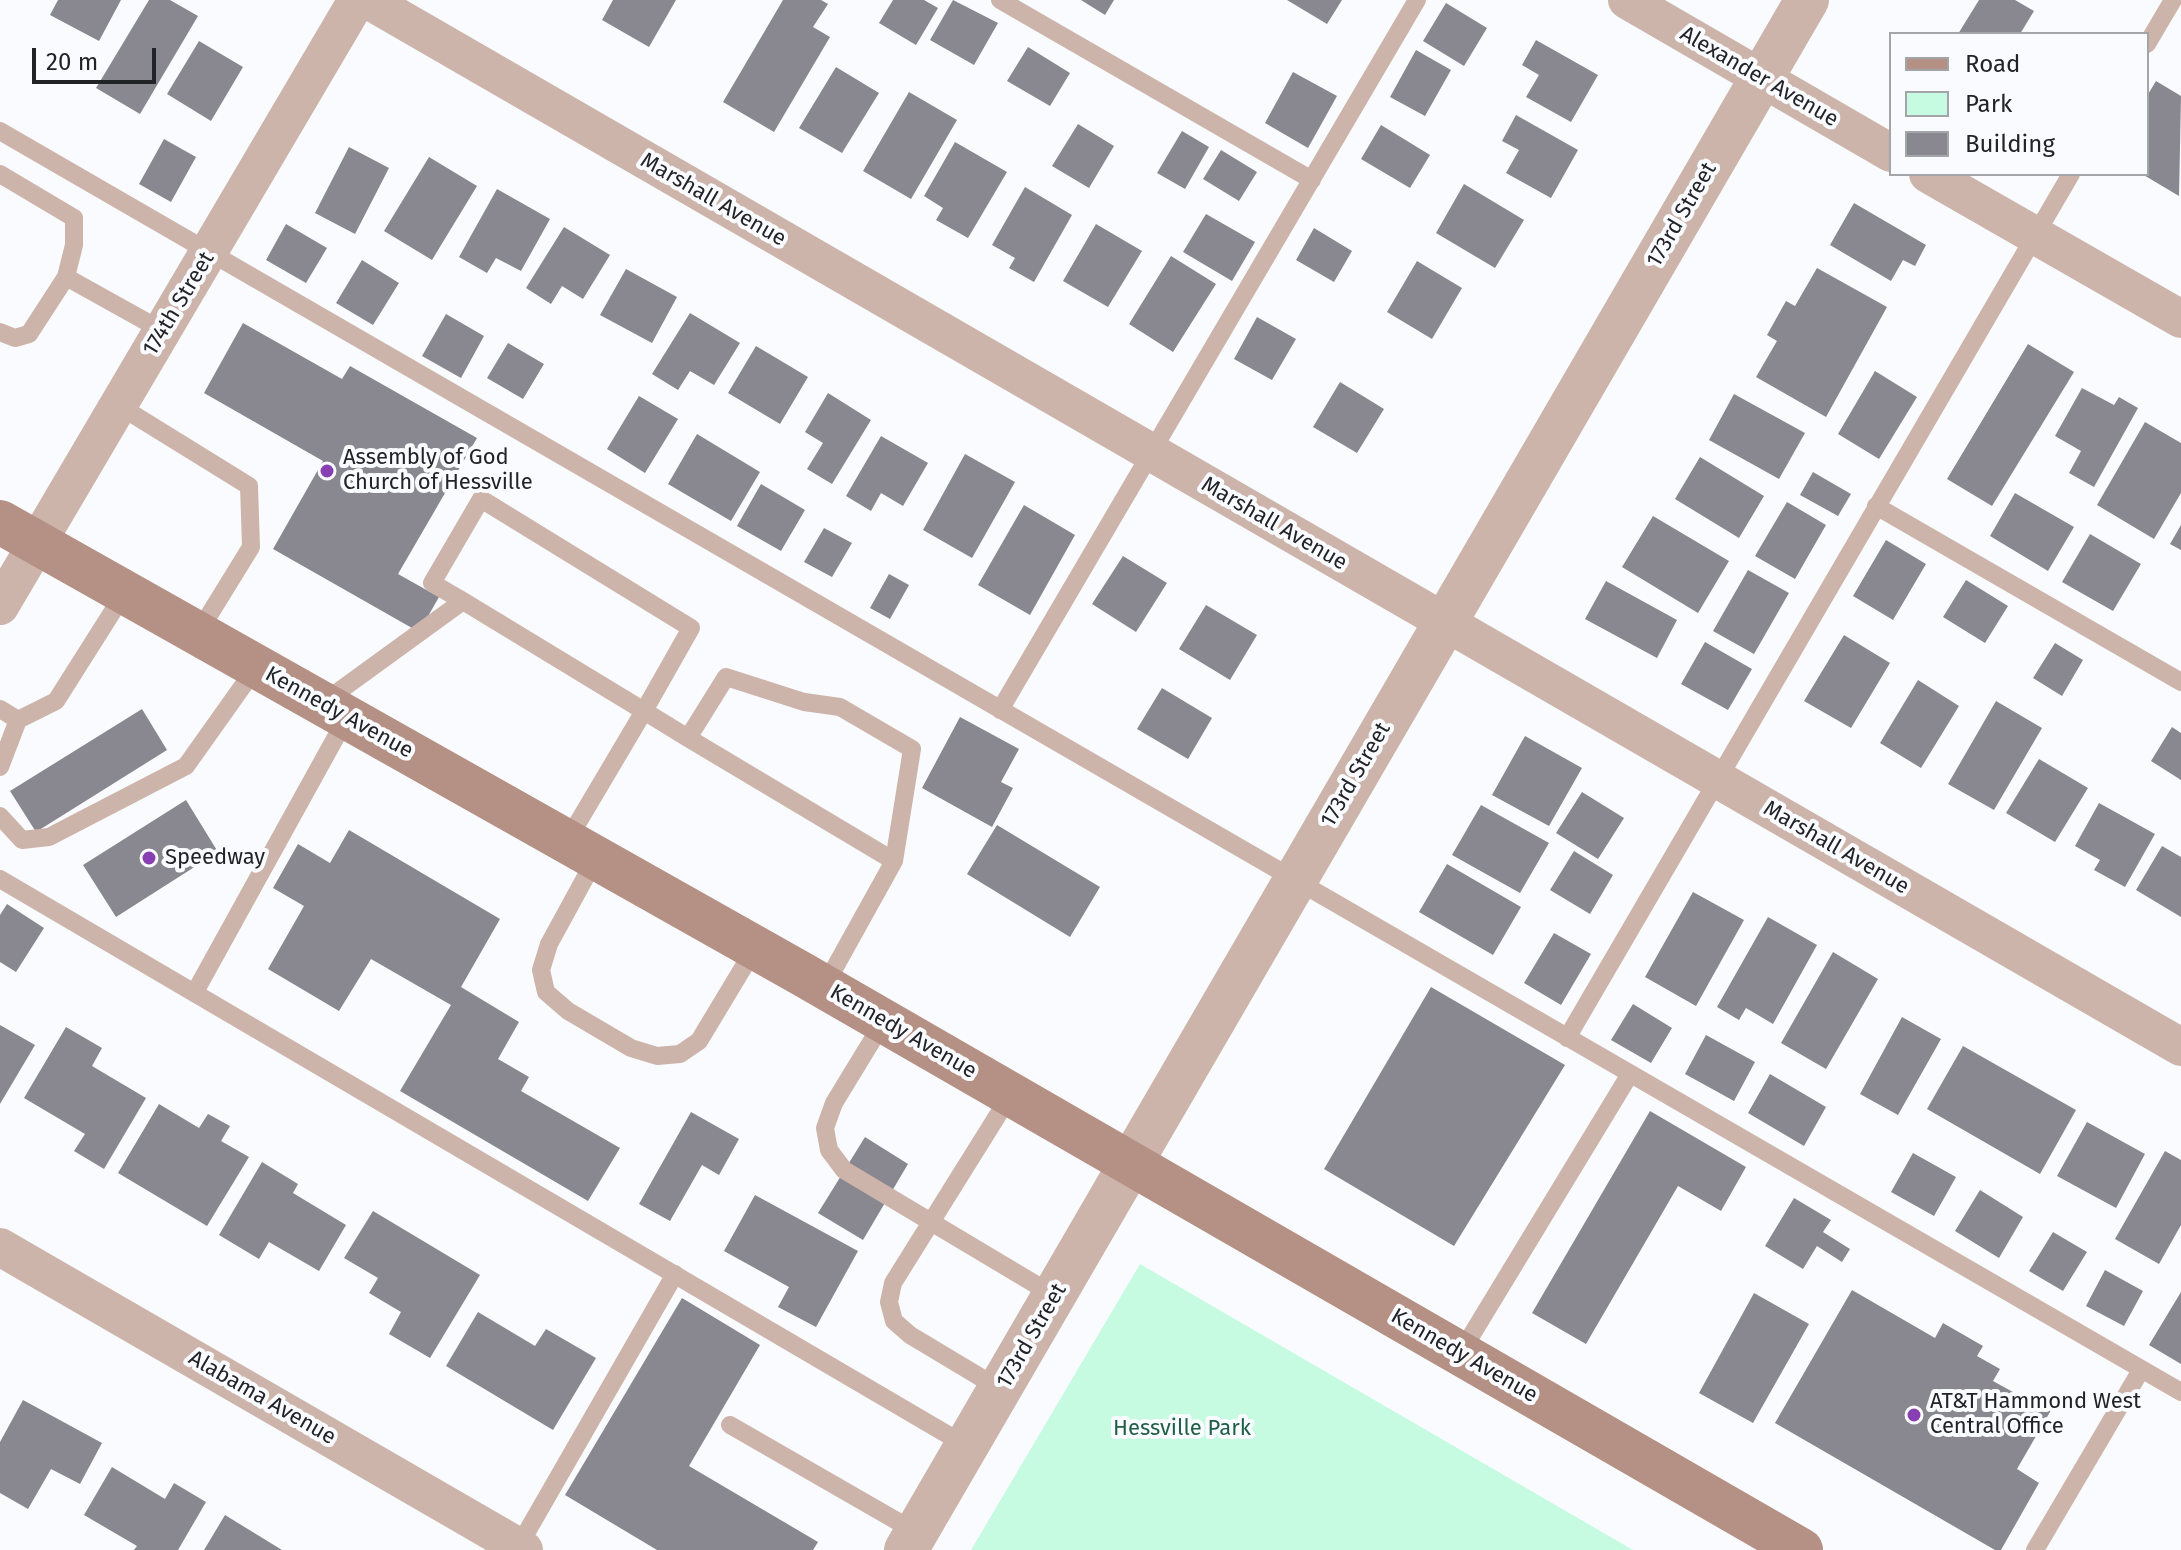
<!DOCTYPE html>
<style>
body{margin:0}
#map{position:relative;width:2181px;height:1550px;overflow:hidden;background:#fafbfe;font-family:"Fira Sans",sans-serif}
canvas{display:block}
.legend{position:absolute;left:1889px;top:32px;width:260px;height:144px;box-sizing:border-box;background:#fafbfe;border:2px solid #a4a5a8;margin:0;padding:10px 14px;list-style:none;font-size:24px;color:#222326}
.legend li{display:flex;align-items:center;gap:16px;height:40px}
.legend b{width:40px;border:2px solid #a4a5a8}
.scale{position:absolute;left:32px;top:48px;width:124px;height:36px;box-sizing:border-box;border:4px solid #222326;border-top:0;padding-left:10px;font-size:24px;line-height:28px;white-space:nowrap;color:#222326;-webkit-text-stroke:6px #fafbfe;paint-order:stroke}
</style>
<div id="map">
<canvas width="2181" height="1550"></canvas>
<ul class="legend">
<li><b style="height:10px;background:#b49184"></b>Road</li>
<li><b style="height:22px;background:#c6fbe1"></b>Park</li>
<li><b style="height:22px;background:#89878f"></b>Building</li>
</ul>
<div class="scale">20 m</div>
</div>
<script>
const ctx = document.querySelector('canvas').getContext('2d');
ctx.lineJoin = 'round';
function fill(path, color) {
  ctx.fillStyle = color;
  ctx.fill(path, 'evenodd');
}
function shape(rows) {
  const path = new Path2D();
  for (const r of rows) {
    path.moveTo(r[0], r[1]);
    for (let i = 2; i < r.length; i += 2) path.lineTo(r[i], r[i + 1]);
  }
  return path;
}
function strokePath(path, color, width, dash) {
  ctx.strokeStyle = color;
  ctx.lineWidth = width;
  ctx.lineCap = dash ? 'butt' : 'round';
  ctx.setLineDash(dash || []);
  ctx.stroke(path);
}
function label(font, color, halo, rows, align = 'center') {
  ctx.font = font + ' "Fira Sans",sans-serif';
  ctx.lineWidth = 8;
  ctx.setLineDash([]);
  ctx.textBaseline = 'middle';
  ctx.strokeStyle = halo;
  ctx.fillStyle = color;
  for (const [text, x, y, turn = 0] of rows) {
    ctx.save();
    ctx.translate(x, y);
    ctx.rotate((+turn || 0) * Math.PI / 180);
    ctx.textAlign = isNaN(turn) ? turn : align;
    if (halo) ctx.strokeText(text, 0, 0);
    ctx.fillText(text, 0, 0);
    ctx.restore();
  }
}
fill(shape([
 [1140,1264,1633,1550,971,1550]
]), '#c6fbe1');
fill(shape([
 [58,0,121,0,99,41,50,15],
 [149,0,170,0,198,16,140,114,96,88],
 [613,0,676,0,649,47,602,20],
 [783,0,821,0,828,4,813,27,830,37,774,132,723,102],
 [893,0,924,0,938,8,916,45,879,23],
 [953,0,998,23,974,65,930,40],
 [1081,0,1114,0,1105,15],
 [1287,0,1342,0,1327,24],
 [1979,0,2015,0,2034,11,2020,34,1958,34],
 [1446,3,1487,28,1464,66,1423,41],
 [1536,40,1598,75,1571,122,1526,97,1539,75,1522,65],
 [199,41,243,67,211,121,167,94],
 [1028,47,1070,73,1050,106,1007,81],
 [1416,50,1451,70,1425,116,1390,97],
 [836,67,879,93,842,153,799,128],
 [1293,72,1337,96,1308,148,1265,123],
 [2156,81,2181,96,2179,196,2142,174,2147,174,2147,96],
 [909,92,957,120,911,199,863,171],
 [1516,115,1578,150,1551,198,1506,173,1519,150,1502,141],
 [1078,124,1114,146,1089,188,1052,166],
 [1381,125,1430,155,1410,188,1361,159],
 [1182,131,1209,147,1185,189,1157,173],
 [164,139,196,157,171,202,139,184],
 [955,142,1007,172,968,238,936,220,943,208,924,196],
 [349,147,389,168,355,234,315,213],
 [1221,150,1257,172,1239,201,1203,179],
 [429,157,477,186,432,260,384,231],
 [1464,184,1524,220,1495,268,1436,233],
 [1025,187,1072,215,1034,282,1009,268,1015,258,992,245],
 [497,189,550,219,521,271,496,258,487,273,459,257],
 [1854,203,1926,245,1915,266,1903,260,1891,281,1830,245],
 [1206,214,1255,242,1232,281,1183,252],
 [286,224,327,248,306,283,266,260],
 [1096,224,1142,251,1108,307,1063,281],
 [564,227,610,255,583,299,562,286,551,304,526,288],
 [1314,228,1352,251,1334,282,1296,260],
 [1171,256,1216,284,1173,352,1129,324],
 [362,260,399,283,373,325,336,303],
 [1417,261,1462,288,1432,339,1387,312],
 [1817,268,1887,307,1826,417,1756,377,1777,341,1767,335,1786,301,1795,306],
 [626,269,677,297,652,343,600,315],
 [690,313,740,343,714,385,690,371,678,390,652,374],
 [446,314,484,336,461,378,422,356],
 [1257,317,1296,339,1272,380,1234,359],
 [243,323,342,379,350,366,477,438,398,574,439,597,419,632,273,549,323,461,204,393],
 [508,343,544,364,523,399,487,378],
 [2028,344,2074,372,1992,506,1947,479],
 [756,346,808,377,780,424,728,393],
 [1875,371,1917,397,1879,459,1838,434],
 [1340,382,1384,409,1357,453,1313,427],
 [2082,388,2114,405,2119,397,2138,408,2094,487,2069,473,2081,451,2055,436],
 [828,393,871,420,832,484,807,469,823,443,805,432],
 [1734,394,1805,433,1779,479,1709,440],
 [639,396,678,419,645,473,607,449],
 [2145,422,2181,443,2181,493,2154,539,2097,505],
 [697,434,760,472,731,521,668,484],
 [881,436,928,463,903,506,881,493,871,511,846,496],
 [965,454,1015,482,972,558,923,530],
 [1700,457,1764,496,1739,538,1675,499],
 [1813,472,1851,494,1838,516,1800,495],
 [761,484,805,510,781,551,737,526],
 [2015,493,2074,527,2048,571,1990,536],
 [1787,502,1826,525,1795,579,1755,556],
 [1024,505,1075,535,1030,615,978,585],
 [1653,516,1729,561,1698,613,1622,567],
 [2181,525,2181,550,2170,544],
 [824,528,852,543,832,577,804,562],
 [2090,534,2141,564,2113,611,2062,582],
 [1886,540,1926,564,1893,620,1853,596],
 [1123,556,1167,583,1136,632,1092,604],
 [1748,570,1789,593,1754,654,1713,631],
 [889,574,909,585,890,619,870,608],
 [1966,580,2008,606,1985,643,1943,617],
 [1606,581,1677,620,1657,658,1585,619],
 [1206,605,1257,635,1230,680,1179,649],
 [1844,635,1890,663,1851,728,1804,701],
 [1705,642,1752,669,1728,710,1681,684],
 [2055,643,2083,660,2062,696,2033,678],
 [1918,680,1959,706,1921,768,1880,743],
 [1162,688,1212,718,1188,759,1137,729],
 [1996,701,2042,728,1994,810,1948,784],
 [142,709,167,750,36,832,10,791],
 [960,717,1019,749,1001,782,1013,788,992,827,922,788],
 [2172,727,2181,733,2181,780,2151,761],
 [1525,736,1582,768,1549,826,1492,795],
 [2039,759,2088,788,2055,842,2006,813],
 [1582,792,1624,818,1598,859,1556,833],
 [186,800,218,852,116,917,83,865],
 [2099,803,2155,834,2125,887,2094,870,2100,860,2075,846],
 [1481,805,1549,843,1520,893,1452,855],
 [997,825,1100,887,1070,937,967,874],
 [349,830,500,919,461,987,519,1022,498,1059,529,1077,521,1091,620,1148,588,1201,400,1091,451,1005,371,959,339,1011,268,969,304,906,273,888,298,844,330,863],
 [2162,846,2181,857,2181,917,2136,890],
 [1574,851,1613,875,1590,914,1550,890],
 [1447,864,1521,907,1493,955,1419,912],
 [1693,892,1744,920,1696,1006,1645,977],
 [7,904,44,928,16,972,0,962,0,915],
 [1768,917,1817,945,1773,1024,1746,1008,1739,1020,1717,1007],
 [1554,933,1591,954,1561,1005,1524,983],
 [1833,952,1878,979,1826,1069,1781,1043],
 [1431,987,1565,1065,1454,1246,1324,1169],
 [1633,1004,1672,1028,1651,1063,1611,1040],
 [1902,1017,1941,1039,1898,1115,1860,1094],
 [0,1025,35,1045,0,1104],
 [66,1027,102,1048,92,1066,146,1098,104,1169,74,1151,85,1134,24,1098],
 [1706,1035,1755,1062,1734,1101,1685,1074],
 [1963,1046,2076,1110,2040,1174,1927,1109],
 [1770,1074,1826,1107,1804,1146,1748,1113],
 [159,1104,199,1128,208,1114,230,1126,221,1141,249,1157,207,1226,118,1173],
 [1650,1111,1746,1167,1721,1211,1678,1186,1586,1344,1532,1313],
 [691,1112,739,1139,719,1175,702,1165,670,1221,639,1204],
 [2087,1122,2145,1154,2116,1208,2057,1176],
 [865,1137,908,1164,863,1240,818,1213],
 [2165,1151,2181,1160,2181,1225,2159,1264,2115,1239],
 [1913,1153,1956,1177,1934,1216,1891,1192],
 [262,1162,298,1184,293,1193,346,1225,319,1271,269,1242,259,1259,219,1235],
 [1980,1190,2023,1217,1999,1258,1955,1231],
 [755,1195,858,1251,816,1327,778,1307,789,1287,724,1251],
 [1794,1198,1831,1220,1823,1232,1850,1249,1842,1262,1817,1246,1803,1269,1765,1246],
 [373,1211,480,1275,430,1358,389,1334,401,1312,369,1293,378,1278,344,1258],
 [2053,1232,2087,1252,2063,1291,2029,1271],
 [2105,1270,2143,1291,2124,1326,2086,1306],
 [1852,1290,1935,1338,1943,1323,1983,1346,1977,1356,2000,1369,1993,1381,2040,1407,2044,1399,2054,1405,2017,1469,2039,1483,2001,1550,1995,1550,1775,1423],
 [2181,1292,2181,1364,2149,1345],
 [1754,1293,1809,1324,1753,1423,1699,1393],
 [682,1298,760,1345,689,1466,818,1542,813,1550,657,1550,565,1495],
 [478,1312,535,1346,546,1329,596,1358,553,1430,446,1366],
 [23,1400,102,1443,80,1484,51,1469,28,1509,0,1493,0,1442],
 [112,1467,165,1499,174,1483,206,1502,178,1550,134,1550,137,1546,84,1515],
 [225,1515,282,1550,204,1550]
]), '#89878f');
strokePath(shape([
 [1000,0,1312,180],
 [2147,44,2173,0],
 [0,131,2181,1392],
 [0,174,74,218,74,245,66,277,29,334,15,338,0,332],
 [66,277,163,331],
 [118,405,249,486,251,547,198,633],
 [1876,506,2181,682],
 [324,702,463,601],
 [0,709,18,720,0,767],
 [1000,710,1417,0],
 [18,720,56,701,125,592],
 [688,738,726,677,804,702,840,707,912,749,894,861,824,987],
 [0,816,22,840,49,837,186,766,257,666],
 [567,841,644,711,691,628,481,499,432,583,463,601,644,711,688,738,894,861],
 [596,858,549,944,541,970,546,992,568,1011,631,1048,657,1056,680,1054,699,1041,755,948],
 [0,879,967,1446],
 [195,992,347,717],
 [884,1021,834,1103,825,1128,829,1150,844,1170,1055,1296],
 [1567,1038,2071,174],
 [1460,1354,1630,1074],
 [1000,1389,910,1335,894,1321,889,1302,893,1283,1011,1094],
 [730,1425,916,1532],
 [517,1549,675,1274],
 [2035,1550,2141,1370]
]), '#ccb4ab', 18);
strokePath(shape([
 [368,0,2181,1047],
 [1627,0,1891,153],
 [1928,174,2181,319],
 [0,606,357,0],
 [0,1247,524,1550]
]), '#ccb4ab', 38);
strokePath(shape([
 [906,1550,1807,0]
]), '#ccb4ab', 44);
strokePath(shape([
 [0,522,802,974,1801,1550]
]), '#b49184', 44);
for (const [x, y, r, color] of [
 [327,471,8,"#883fb2"],
 [149,858,8,"#883fb2"],
 [1914,1415,8,"#883fb2"]
]) {
  const dot = new Path2D();
  dot.arc(x, y, r, 0, 2 * Math.PI);
  ctx.fillStyle = color;
  ctx.fill(dot);
  strokePath(dot, '#fafbfe', 3);
}
label('22px', '#222326', '#fafbfe', [
 ["Alexander Avenue",1759,77,30],
 ["Marshall Avenue",713,200,30],
 ["173rd Street",1682,215,-60],
 ["174th Street",179,304,-59],
 ["Marshall Avenue",1274,524,30],
 ["Kennedy Avenue",339,713,29],
 ["173rd Street",1356,775,-60],
 ["Marshall Avenue",1836,848,30],
 ["Kennedy Avenue",903,1032,30],
 ["173rd Street",1032,1336,-60],
 ["Kennedy Avenue",1464,1356,30],
 ["Alabama Avenue",262,1398,30]
]);
label('22px', '#222326', '#fafbfe', [
 ["Assembly of God",343,458],
 ["Church of Hessville",343,483],
 ["Speedway",165,858],
 ["AT&T Hammond West",1930,1402],
 ["Central Office",1930,1427]
], 'left');
label('22px', '#1e5f45', '#fafbfe', [
 ["Hessville Park",1182,1429]
]);
</script>
